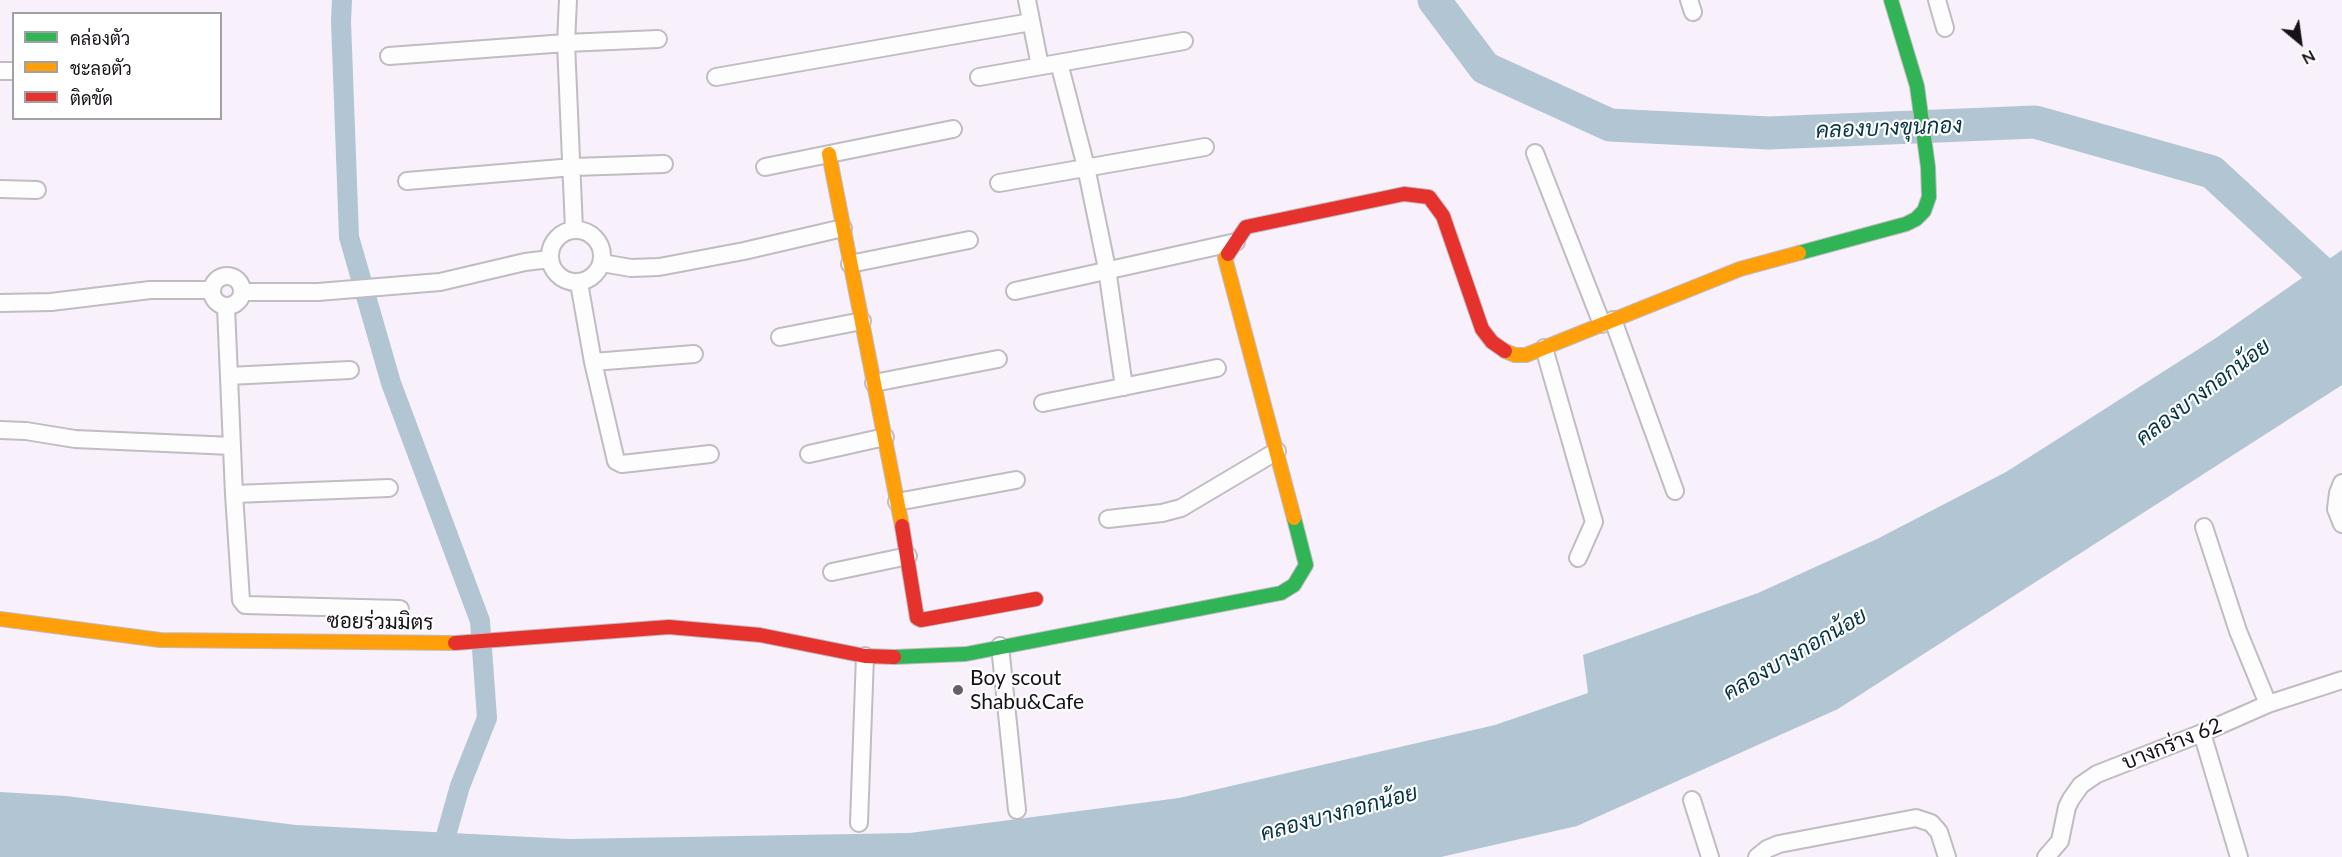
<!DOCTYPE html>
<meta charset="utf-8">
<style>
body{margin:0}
#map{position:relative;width:2342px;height:857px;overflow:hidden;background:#f8f0fa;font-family:Lato,Sarabun,sans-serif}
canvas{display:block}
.legend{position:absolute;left:12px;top:12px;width:210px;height:108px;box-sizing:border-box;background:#fff;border:2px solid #a2a0a3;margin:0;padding:8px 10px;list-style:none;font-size:18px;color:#171118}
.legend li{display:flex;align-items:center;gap:12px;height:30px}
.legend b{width:30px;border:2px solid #a2a0a3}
.north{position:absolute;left:2270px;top:12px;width:60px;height:60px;-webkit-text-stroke:4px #fff;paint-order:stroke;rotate:151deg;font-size:16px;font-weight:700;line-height:24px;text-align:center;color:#171118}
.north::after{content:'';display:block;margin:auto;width:21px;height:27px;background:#171118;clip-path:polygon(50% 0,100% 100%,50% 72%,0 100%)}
</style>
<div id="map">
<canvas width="2342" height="857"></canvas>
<ul class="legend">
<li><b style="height:8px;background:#30b455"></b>คล่องตัว</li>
<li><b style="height:8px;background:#ff9f0a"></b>ชะลอตัว</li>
<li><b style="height:8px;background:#e5322d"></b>ติดขัด</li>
</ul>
<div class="north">N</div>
</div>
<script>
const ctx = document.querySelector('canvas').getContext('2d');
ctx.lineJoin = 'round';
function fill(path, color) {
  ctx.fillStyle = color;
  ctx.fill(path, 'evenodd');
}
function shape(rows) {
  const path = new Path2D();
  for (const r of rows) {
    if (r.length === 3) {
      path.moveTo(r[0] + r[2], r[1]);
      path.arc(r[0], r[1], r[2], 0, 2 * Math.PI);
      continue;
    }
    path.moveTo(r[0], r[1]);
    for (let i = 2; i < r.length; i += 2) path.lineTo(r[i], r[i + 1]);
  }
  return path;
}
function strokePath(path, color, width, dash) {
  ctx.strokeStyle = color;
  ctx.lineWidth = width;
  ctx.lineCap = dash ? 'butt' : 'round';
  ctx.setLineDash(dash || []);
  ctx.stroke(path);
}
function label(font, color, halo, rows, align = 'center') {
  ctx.font = font + ' Lato,Sarabun,sans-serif';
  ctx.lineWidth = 4.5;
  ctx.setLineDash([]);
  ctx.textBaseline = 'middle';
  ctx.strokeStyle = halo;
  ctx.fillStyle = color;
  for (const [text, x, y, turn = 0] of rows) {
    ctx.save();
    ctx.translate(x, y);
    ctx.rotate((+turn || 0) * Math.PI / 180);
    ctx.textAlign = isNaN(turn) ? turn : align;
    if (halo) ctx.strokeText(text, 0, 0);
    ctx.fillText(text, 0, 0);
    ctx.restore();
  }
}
fill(shape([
 [2342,250,2342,385,1838,709,1577,826,1441,857,0,857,0,792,66,796,296,825,569,839,910,833,1179,798,1495,725,1588,693,1583,655,1758,593,1877,539,2006,472,2216,338]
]), '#b1c5d3');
strokePath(shape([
 [342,0,341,21,349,237,391,383,480,621,487,718,460,786,440,857]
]), '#b1c5d3', 20);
strokePath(shape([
 [1434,0,1485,68,1610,125,1769,133,2035,122,2212,172,2339,289]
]), '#b1c5d3', 33);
const street = shape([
 [568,0,566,43,574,229],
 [1027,0,1040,66],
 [1689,0,1693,12],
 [1937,0,1945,28],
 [389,56,566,43,658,39],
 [1059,63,1086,167,1107,269,1124,387],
 [0,71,14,71],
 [716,77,1031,22],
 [979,77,1184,41],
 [1535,153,1602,324],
 [765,167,953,129],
 [407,181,573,167,664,164],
 [999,183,1205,147],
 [0,189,37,190],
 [576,256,26],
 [602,263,631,268,659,267,744,251,843,228],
 [850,264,969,240],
 [227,291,15],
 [579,283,593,362,616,461,622,464,710,454],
 [1015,291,1236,242],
 [243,292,318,292,440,282,525,262,550,259],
 [0,303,51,302,150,290,212,290],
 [226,307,234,494,241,600,245,605,400,609],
 [1613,320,1675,491],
 [780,337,862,321],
 [1544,348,1594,522,1578,558],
 [593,362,694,354],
 [229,376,350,370],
 [874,383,998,359],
 [1043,403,1217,368],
 [0,430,26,431,75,439,232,446],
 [809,454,885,437],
 [2342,483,2338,493,2336,509,2342,524],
 [234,494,389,488],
 [897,502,1016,480],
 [1108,519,1162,513,1181,508,1277,451],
 [2204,527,2238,631,2268,704],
 [832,572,908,556],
 [1000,646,1017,810],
 [2202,733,2239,857],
 [1692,800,1710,857],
 [859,823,865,656],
 [1757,857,1767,849,1779,844,1916,818,1931,823,1939,832,1947,857],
 [2046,857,2060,841,2067,807,2071,799,2081,785,2097,774,2202,733,2268,704,2342,680]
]);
const fast = shape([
 [1799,253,1906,224,1916,219,1924,211,1929,197,1928,167,1917,86,1891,0],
 [894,657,966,654,1281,593,1294,585,1306,565,1294,518]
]);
const slow = shape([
 [829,154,902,526],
 [1228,254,1225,258,1294,518],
 [1505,351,1515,355,1526,355,1740,269,1799,253],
 [0,619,160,640,455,643]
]);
const jam = shape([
 [1228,254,1246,227,1404,194,1429,197,1443,216,1482,329,1492,342,1505,351],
 [902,526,917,618,921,620,1036,599],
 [455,643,669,627,760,635,865,656,894,657]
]);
strokePath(street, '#c1bbc2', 20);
strokePath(fast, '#c1bbc2', 16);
strokePath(slow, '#c1bbc2', 16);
strokePath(jam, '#c1bbc2', 16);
strokePath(street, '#fefdfe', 16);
strokePath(fast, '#30b455', 14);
strokePath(slow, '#ff9f0a', 14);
strokePath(jam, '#e5322d', 14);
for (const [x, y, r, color] of [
 [958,690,6,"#665f67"]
]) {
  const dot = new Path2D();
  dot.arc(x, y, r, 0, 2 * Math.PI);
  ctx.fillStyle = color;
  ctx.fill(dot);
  strokePath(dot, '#fff', 2);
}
label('21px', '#171118', '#fff', [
 ["ซอยร่วมมิตร",380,622,1],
 ["บางกร่าง 62",2172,744,-22]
]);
label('21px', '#171118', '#fff', [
 ["Boy scout",970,678],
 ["Shabu&Cafe",970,702]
], 'left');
label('italic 22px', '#053546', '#fff', [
 ["คลองบางขุนกอง",1889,128,-2],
 ["คลองบางกอกน้อย",2203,392,-37],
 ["คลองบางกอกน้อย",1795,654,-30],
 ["คลองบางกอกน้อย",1339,813,-15]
]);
</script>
